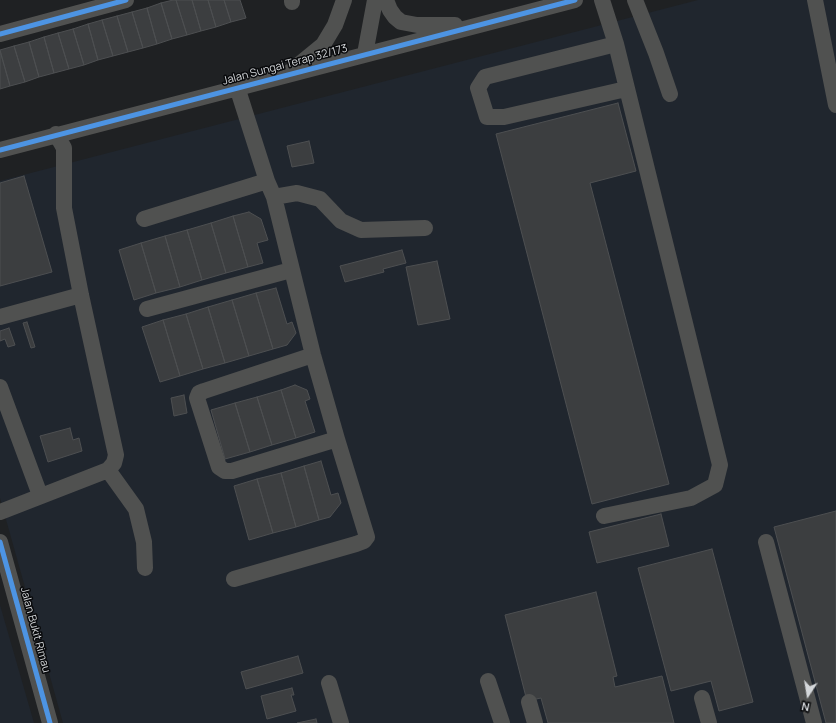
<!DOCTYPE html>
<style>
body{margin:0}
#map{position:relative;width:836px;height:723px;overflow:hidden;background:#1f2123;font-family:Manrope,sans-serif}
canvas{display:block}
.north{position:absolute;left:788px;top:675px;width:40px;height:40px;-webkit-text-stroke:3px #090a0c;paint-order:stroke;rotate:192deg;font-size:11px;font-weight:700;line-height:16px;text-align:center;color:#d4d7da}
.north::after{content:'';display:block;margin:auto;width:14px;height:18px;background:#d4d7da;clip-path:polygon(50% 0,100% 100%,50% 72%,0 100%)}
</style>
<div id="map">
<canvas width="836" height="723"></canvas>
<div class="north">N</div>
</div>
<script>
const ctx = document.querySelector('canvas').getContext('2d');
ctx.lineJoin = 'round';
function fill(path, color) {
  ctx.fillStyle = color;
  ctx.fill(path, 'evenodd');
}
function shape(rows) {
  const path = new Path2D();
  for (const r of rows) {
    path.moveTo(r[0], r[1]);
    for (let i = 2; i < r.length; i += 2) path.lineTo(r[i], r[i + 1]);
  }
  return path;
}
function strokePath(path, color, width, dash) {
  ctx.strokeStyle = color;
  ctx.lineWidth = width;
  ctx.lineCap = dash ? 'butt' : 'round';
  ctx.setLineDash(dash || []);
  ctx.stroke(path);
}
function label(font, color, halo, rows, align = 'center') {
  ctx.font = font + ' Manrope,sans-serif';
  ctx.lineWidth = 3;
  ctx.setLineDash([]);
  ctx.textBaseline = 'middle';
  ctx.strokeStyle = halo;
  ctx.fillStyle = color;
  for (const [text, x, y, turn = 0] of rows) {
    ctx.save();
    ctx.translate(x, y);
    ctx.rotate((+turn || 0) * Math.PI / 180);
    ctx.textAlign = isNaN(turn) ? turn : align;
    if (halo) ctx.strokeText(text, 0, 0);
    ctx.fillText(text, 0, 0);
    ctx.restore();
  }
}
fill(shape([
 [698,0,836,0,836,723,63,723,0,498,0,181],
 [0,605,34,723,0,723]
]), '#20262e');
const building = shape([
 [173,0,176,0,187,35,172,39,161,3,173,0],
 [176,0,192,0,201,31,187,35,176,0],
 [192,0,208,0,216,27,201,31,192,0],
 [208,0,224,0,231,22,216,27,208,0],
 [224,0,240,0,246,18,231,22,224,0],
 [161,3,172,39,157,44,147,8,161,3],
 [147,8,157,44,143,48,132,12,147,8],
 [132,12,143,48,128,52,117,16,132,12],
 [117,16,128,52,113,56,102,20,117,16],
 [102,20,113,56,98,60,88,24,102,20],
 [88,24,98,60,84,65,73,29,88,24],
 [73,29,84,65,69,69,58,33,73,29],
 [58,33,69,69,54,73,44,37,58,33],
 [44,37,54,73,39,77,29,42,44,37],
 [29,42,39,77,25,82,14,46,29,42],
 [14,46,25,82,10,86,0,50,14,46],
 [0,51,10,86,0,89,0,51],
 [618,103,636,171,590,183,669,484,592,504,496,134,618,103],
 [309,141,314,163,292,167,287,146,309,141],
 [24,176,52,272,0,286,0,183,24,176],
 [249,212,261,219,268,240,257,243,263,263,248,267,233,216,249,212],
 [233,216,248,267,226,273,211,223,233,216],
 [211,223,226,273,202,280,187,230,211,223],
 [187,230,202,280,180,287,165,236,187,230],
 [165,236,180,287,156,293,141,243,165,236],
 [141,243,156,293,134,300,119,250,141,243],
 [402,250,406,263,383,269,384,272,345,282,340,266,402,250],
 [437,261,450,319,418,325,406,267,437,261],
 [276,288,287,324,292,322,296,333,287,345,273,349,256,293,276,288],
 [256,293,273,349,249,356,232,300,256,293],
 [232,300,249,356,225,363,208,307,232,300],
 [208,307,225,363,203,369,186,314,208,307],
 [186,314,203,369,180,376,163,320,186,314],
 [163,320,180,376,160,382,142,327,163,320],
 [27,322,35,347,31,348,23,323,27,322],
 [9,328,15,345,8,347,5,339,0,341,0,331,9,328],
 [295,385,307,390,310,399,305,401,315,432,296,438,281,390,295,385],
 [281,390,296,438,272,445,257,397,281,390],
 [184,395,187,413,174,416,171,398,184,395],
 [257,397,272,445,250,452,235,403,257,397],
 [235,403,250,452,225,459,211,410,235,403],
 [70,428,73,440,79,438,82,451,48,462,40,436,70,428],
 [321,461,331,495,338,493,341,503,330,517,319,520,304,466,321,461],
 [304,466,319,520,296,527,281,473,304,466],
 [281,473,296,527,273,533,257,479,281,473],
 [257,479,273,533,249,540,234,486,257,479],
 [836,511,836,723,826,723,774,527,836,511],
 [661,514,669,546,597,563,589,532,661,514],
 [712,549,753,702,719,711,711,681,671,691,638,568,712,549],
 [596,592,617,676,613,677,615,687,662,676,674,723,548,723,541,698,527,701,505,615,596,592],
 [298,656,303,673,246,689,241,672,298,656],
 [292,688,294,695,291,695,296,711,267,719,261,696,292,688],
 [316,719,317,723,297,723,316,719]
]);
fill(building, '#3c3e40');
strokePath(building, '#4d4f51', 1);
strokePath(shape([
 [386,0,390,10,395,17,401,22,417,25,455,25],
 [602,0,616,44,720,465,715,485,691,498,604,516],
 [635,0,656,53,670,94],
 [815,0,836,105],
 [292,2,292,0],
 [0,34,126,0],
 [616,44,485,77,478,88,487,117,504,117,626,89],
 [365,54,375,0],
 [290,72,323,45,335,25,344,0],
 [0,150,575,0],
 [274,197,297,193,320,199,341,221,361,230,425,228],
 [144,219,267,181],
 [147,309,291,270],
 [0,317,81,295],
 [313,355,204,391,199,393,197,398,219,467,225,471,232,471,337,439],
 [0,387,40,495],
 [108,470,136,509,144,542,145,568],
 [0,512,108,470,114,463,116,455,81,295,64,208,64,148,56,134],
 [0,542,50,723],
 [766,542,814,723],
 [234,579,356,544,364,541,367,537,337,439,313,355,274,197,267,181,237,87],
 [488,681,502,723],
 [329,683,341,723],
 [702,698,709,723],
 [529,702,535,723]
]), '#505150', 16);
strokePath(shape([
 [0,34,126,0],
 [0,150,575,0],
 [0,542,50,723]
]), '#4d94e3', 5);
label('11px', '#d4d7da', '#090a0c', [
 ["Jalan Sungai Terap 32/173",285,65,-15],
 ["Jalan Bukit Rimau",35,630,75]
]);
</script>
